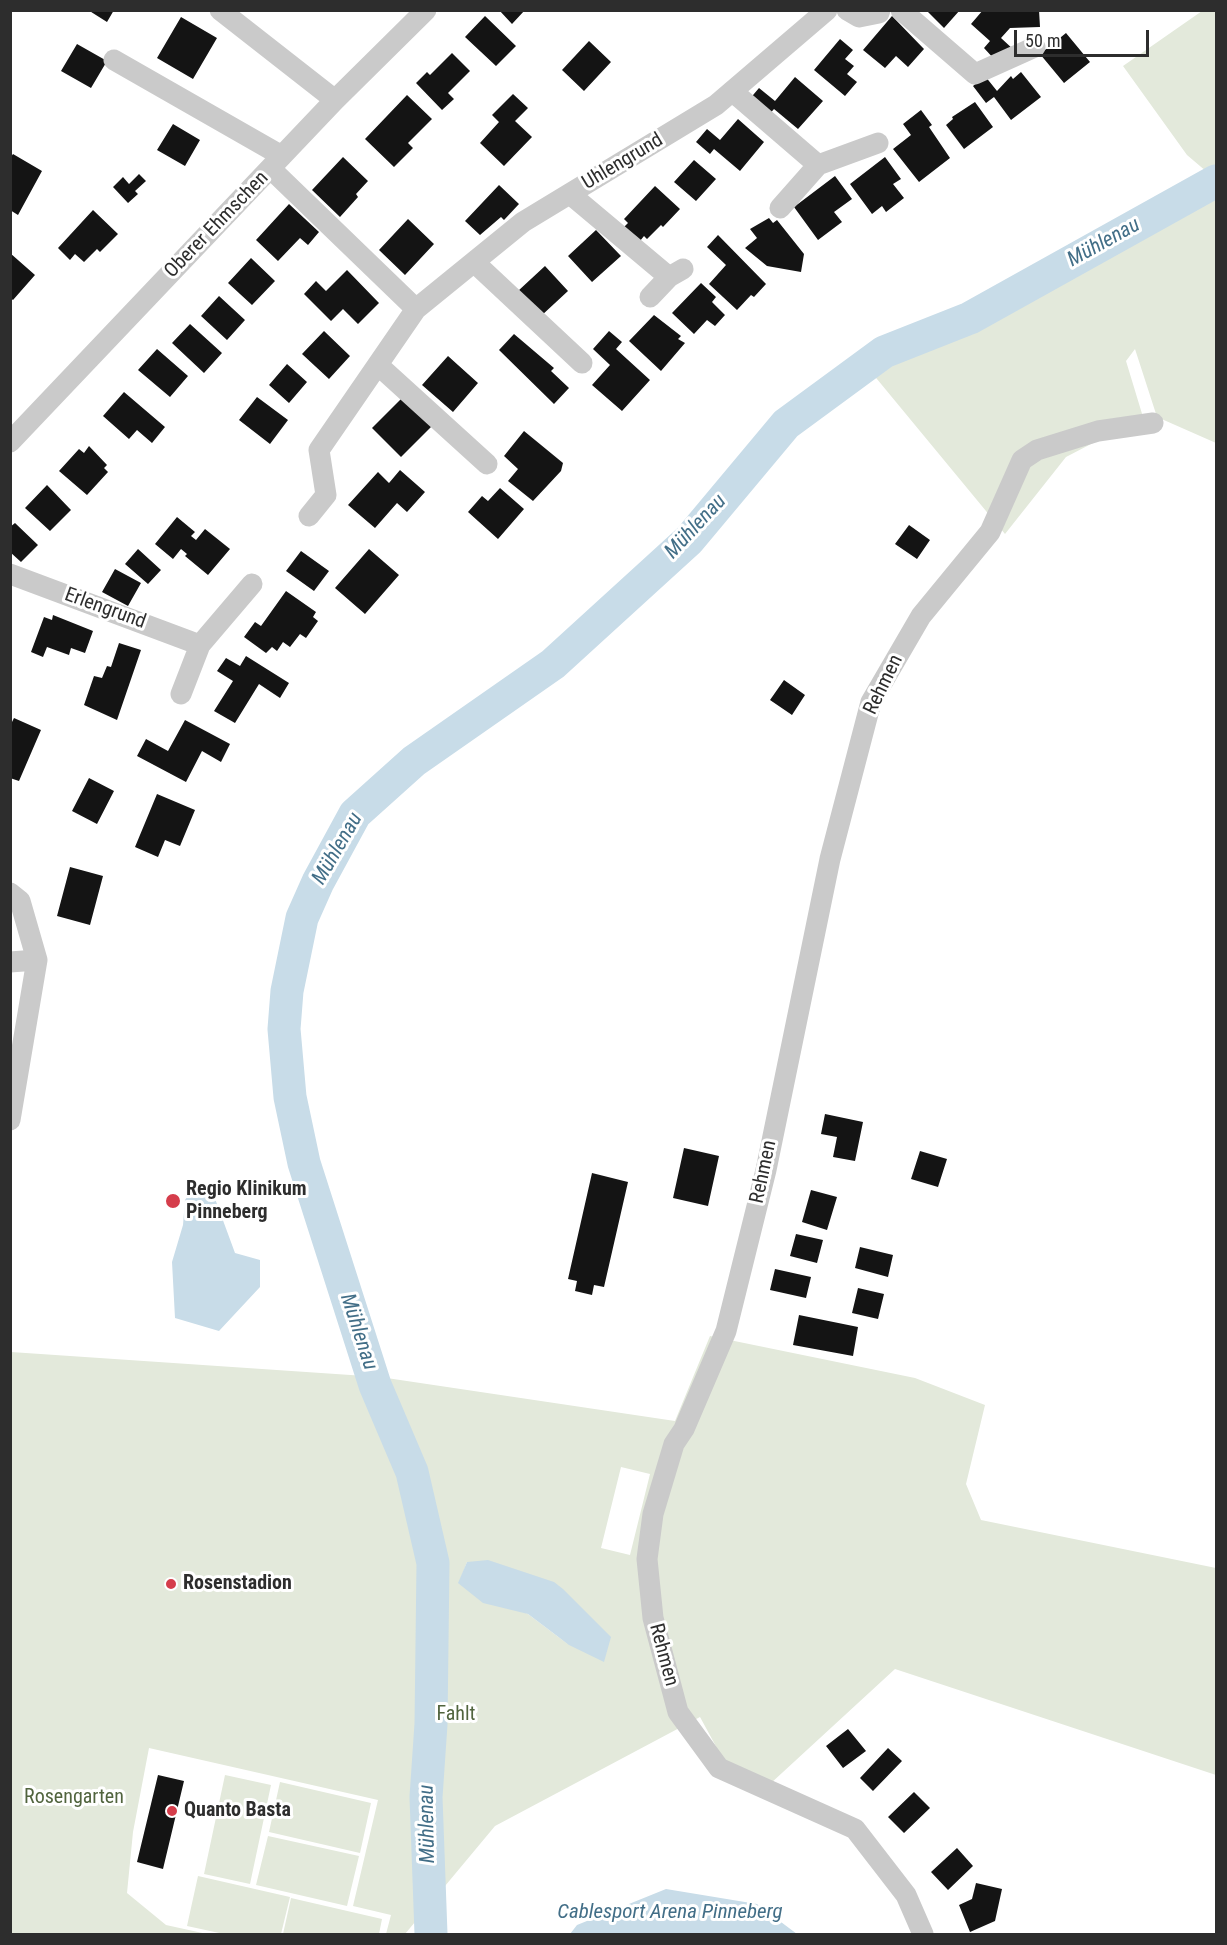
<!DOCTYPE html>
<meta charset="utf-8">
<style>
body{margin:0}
#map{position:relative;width:1227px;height:1945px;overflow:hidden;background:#fff;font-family:"Roboto Condensed",sans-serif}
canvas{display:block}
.frame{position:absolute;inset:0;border:12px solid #2d2d2d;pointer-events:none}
.scale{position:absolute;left:1014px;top:30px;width:135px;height:27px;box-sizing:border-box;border:3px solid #2d2d2d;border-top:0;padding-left:8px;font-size:18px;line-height:21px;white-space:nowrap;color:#2d2d2d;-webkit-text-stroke:4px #fff;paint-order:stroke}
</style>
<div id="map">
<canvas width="1227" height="1945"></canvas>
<div class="frame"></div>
<div class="scale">50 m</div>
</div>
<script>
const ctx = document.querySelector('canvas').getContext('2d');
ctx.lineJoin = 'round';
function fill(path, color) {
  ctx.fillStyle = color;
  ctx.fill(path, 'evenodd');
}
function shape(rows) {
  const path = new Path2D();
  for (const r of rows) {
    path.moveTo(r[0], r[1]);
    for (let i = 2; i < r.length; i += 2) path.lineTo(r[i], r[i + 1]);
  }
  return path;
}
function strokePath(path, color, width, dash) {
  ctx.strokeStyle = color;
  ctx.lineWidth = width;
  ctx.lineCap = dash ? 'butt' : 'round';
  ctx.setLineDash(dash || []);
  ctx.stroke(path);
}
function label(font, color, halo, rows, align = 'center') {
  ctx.font = font + ' "Roboto Condensed",sans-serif';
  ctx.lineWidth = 6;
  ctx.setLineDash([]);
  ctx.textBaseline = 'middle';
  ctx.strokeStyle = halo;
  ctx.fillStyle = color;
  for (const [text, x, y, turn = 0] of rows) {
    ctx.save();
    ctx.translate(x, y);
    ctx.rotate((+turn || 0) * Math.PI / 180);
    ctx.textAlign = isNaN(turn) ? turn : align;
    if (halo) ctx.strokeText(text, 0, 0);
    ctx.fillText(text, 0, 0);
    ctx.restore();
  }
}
fill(shape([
 [1202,11,1216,11,1216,166,1207,172,1187,155,1123,66],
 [1216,190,1216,443,1157,417,1135,349,1126,361,1143,417,1066,457,1005,534,872,373,974,326],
 [710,1336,915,1378,985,1405,966,1484,981,1520,1216,1568,1216,1775,895,1669,770,1784,724,1761,700,1717,495,1826,405,1934,386,1934,391,1915,353,1906,378,1800,149,1748,133,1832,127,1893,166,1925,207,1934,11,1934,11,1352,380,1377,675,1421],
 [621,1467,650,1474,630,1555,601,1548],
 [467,1562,569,1645,528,1614,459,1583],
 [225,1775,271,1785,250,1884,204,1874],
 [280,1782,371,1803,360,1853,269,1832],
 [268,1836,359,1856,347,1906,256,1885],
 [198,1876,290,1897,281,1934,224,1934,187,1926],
 [291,1898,382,1919,379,1934,283,1934]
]), '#e3e9db');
fill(shape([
 [195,1185,210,1185,235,1253,260,1260,260,1287,219,1331,175,1318,172,1262,183,1225,185,1200],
 [488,1560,554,1582,563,1589,611,1637,604,1662,569,1645,528,1614,483,1603,458,1583,467,1562],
 [666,1889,757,1904,797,1934,570,1934,577,1925]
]), '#c8dce8');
strokePath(shape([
 [431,1934,426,1797,431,1724,433,1563,412,1472,375,1385,304,1163,290,1097,284,1029,287,991,302,918,318,882,355,814,414,761,553,664,689,540,786,424,884,352,970,318,1216,181]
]), '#c8dce8', 33);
fill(shape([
 [88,10,114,10,107,22],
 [499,10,525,10,512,24],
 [926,10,960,10,944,28],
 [983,10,1039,10,1040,27,1010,28,1001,38,1014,50,995,60,984,48,990,41,971,24],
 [485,16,516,46,496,66,465,37],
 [892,16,924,49,908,67,896,56,885,68,863,50],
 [181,17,217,38,193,79,157,58],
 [1066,33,1090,62,1064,83,1040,54],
 [840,39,853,50,845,59,854,66,847,74,857,82,845,96,814,70],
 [589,41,611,62,584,91,562,70],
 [77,44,107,61,91,88,61,71],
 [452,53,470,71,448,93,454,99,442,110,416,83,427,72,430,75],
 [1021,72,1041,97,1011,120,994,97,986,103,973,86,985,76,997,91,1011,76,1013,79],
 [795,77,823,101,798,129,774,109,767,117,748,101,759,88,775,101],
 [513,94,528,108,515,121,532,137,504,166,480,143,499,122,492,115],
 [407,95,432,119,408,143,413,148,394,167,365,139],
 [975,102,993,127,964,149,946,125,953,119,952,117],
 [921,110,932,125,929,127,950,158,919,182,893,149,911,135,903,124],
 [738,119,764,142,740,171,714,149,710,154,696,142,707,129,720,140],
 [173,124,200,140,185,166,157,150],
 [13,154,42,171,18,215,10,210,10,158],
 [343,157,368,181,356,194,358,197,340,217,312,190],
 [885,157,901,179,893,184,904,198,886,212,882,206,872,214,850,184],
 [694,160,716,179,696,201,674,182],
 [139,174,146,181,135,191,138,194,128,203,113,187,123,177,129,184],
 [835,176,852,199,834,212,842,222,818,240,794,207],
 [499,185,519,204,504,220,501,217,480,235,465,221],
 [655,186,680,209,663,227,661,225,647,239,644,236,640,241,624,227,628,223,624,219],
 [289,204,319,232,308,245,300,238,278,261,256,240],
 [93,210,118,234,100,252,97,249,84,262,75,254,70,260,58,248],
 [769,218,773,223,777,220,804,254,801,272,767,266,745,248,757,238,750,229],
 [408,219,434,244,405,275,379,250],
 [596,230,621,256,592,282,568,256],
 [718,235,766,284,754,297,751,295,737,310,709,284,726,265,707,247],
 [10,253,35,275,13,300,10,298],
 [251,258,275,281,252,305,228,283],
 [545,266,568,291,541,316,518,291],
 [347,270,379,303,358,324,343,309,331,321,304,294,316,281,326,291],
 [701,283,716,297,712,302,725,315,715,326,707,320,694,334,672,313],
 [219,296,245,320,227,340,201,316],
 [654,315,681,336,678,339,685,343,661,371,629,341],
 [190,324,222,353,204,373,172,343],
 [324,331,350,356,329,379,302,354],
 [609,331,622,342,616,349,650,380,622,411,592,385,610,365,593,349],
 [514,334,554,368,551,371,569,388,554,404,499,350],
 [157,349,188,376,170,397,138,370],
 [448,356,478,383,453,412,422,385],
 [287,364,307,382,289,403,269,385],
 [124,392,165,427,152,443,137,430,129,439,103,416],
 [407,393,436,422,401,457,372,428],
 [257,397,288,420,270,444,239,420],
 [524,431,563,463,561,471,533,501,508,481,518,469,504,456],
 [89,446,107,465,104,468,108,472,87,495,59,471,79,449,84,453],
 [400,470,425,492,407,512,397,503,375,528,348,505,378,472,389,483],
 [47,485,71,510,50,531,25,508],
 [500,488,524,509,498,539,468,512,482,496,488,501],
 [177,517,195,532,191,536,196,540,205,529,230,549,208,575,185,556,187,554,181,549,173,559,155,544],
 [15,523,38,545,21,562,10,552,10,527],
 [909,525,930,540,917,559,895,544],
 [138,549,161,570,148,584,125,564],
 [369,549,399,575,365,614,335,588],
 [301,551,329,571,314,591,286,571],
 [115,569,141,583,128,606,102,592],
 [286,591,316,612,313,617,318,621,306,638,300,634,290,647,283,642,277,651,272,647,266,653,244,637,255,622,261,626],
 [53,615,93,631,85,653,71,648,69,655,47,647,43,657,31,652,44,617,52,620],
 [119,643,141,650,117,720,84,705,94,676,102,678,107,666,111,667],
 [246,656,289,683,280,698,259,684,235,723,214,711,233,681,217,671,226,658,240,666],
 [784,680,805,695,792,715,770,700],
 [14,718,41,730,19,781,10,778,10,726],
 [185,720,230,744,221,762,202,751,186,782,137,756,146,739,168,751],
 [89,778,114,791,97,824,72,811],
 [157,794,195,810,180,846,165,840,158,857,135,847],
 [70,867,103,876,90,925,57,916],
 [825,1114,863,1122,855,1161,833,1157,837,1137,821,1134],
 [684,1148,719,1156,708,1206,673,1198],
 [920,1151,947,1159,938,1187,911,1179],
 [592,1173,628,1182,604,1287,594,1285,592,1295,575,1291,577,1281,568,1279],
 [811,1190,837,1197,827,1230,802,1222],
 [796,1234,823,1240,817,1263,790,1256],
 [860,1247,893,1255,888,1277,855,1268],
 [775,1269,811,1277,806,1298,770,1290],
 [858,1288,884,1294,878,1319,852,1313],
 [799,1315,858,1327,853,1356,793,1345],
 [848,1729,866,1751,843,1768,826,1746],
 [888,1748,902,1761,873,1791,860,1778],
 [158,1775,184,1781,163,1869,137,1862],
 [914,1792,930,1808,904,1833,888,1817],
 [957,1848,973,1866,948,1890,931,1872],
 [976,1883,1002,1889,995,1921,970,1932,959,1905,972,1899]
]), '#141414');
strokePath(shape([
 [220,10,335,100],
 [847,10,859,17,879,13,880,10],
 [901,10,975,74,1035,47],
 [114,60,282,156],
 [732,91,818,165,878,143],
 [271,169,416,309],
 [570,194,669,277,683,269],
 [780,208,818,165],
 [474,262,582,363],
 [650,297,669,277],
 [378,365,487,464],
 [10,442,335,100,426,10],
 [309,516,326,495,319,450,416,309,523,222,716,105,827,10],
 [10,574,200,645],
 [181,694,200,645,252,584],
 [10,893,20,901,37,960,10,1120],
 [10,962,37,960],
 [923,1934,906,1895,855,1829,719,1768,678,1712,653,1618,647,1559,653,1514,674,1444,684,1429,726,1331,766,1170,830,859,871,702,921,616,990,532,1022,460,1037,450,1098,431,1153,423]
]), '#cacaca', 21);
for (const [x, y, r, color] of [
 [173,1201,8,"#d53d4b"],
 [171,1584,6,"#d53d4b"],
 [172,1811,6,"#d53d4b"]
]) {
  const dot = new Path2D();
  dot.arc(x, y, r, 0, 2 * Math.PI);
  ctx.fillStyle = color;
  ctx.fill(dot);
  strokePath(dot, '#fff', 2);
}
label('20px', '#2d2d2d', '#fff', [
 ["Uhlengrund",623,162,-31],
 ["Oberer Ehmschen",217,225,-46],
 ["Erlengrund",105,609,20],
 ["Rehmen",884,685,-64],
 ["Rehmen",764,1172,-78],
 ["Rehmen",663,1655,75]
]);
label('bold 20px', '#2d2d2d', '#fff', [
 ["Regio Klinikum",186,1190],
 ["Pinneberg",186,1213],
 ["Rosenstadion",183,1584],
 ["Quanto Basta",184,1811]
], 'left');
label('20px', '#51643e', '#fff', [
 ["Fahlt",456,1715],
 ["Rosengarten",74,1798]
]);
label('italic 21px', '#426e87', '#fff', [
 ["Mühlenau",1104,243,-29],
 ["Mühlenau",696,527,-47],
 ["Mühlenau",338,849,-60],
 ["Mühlenau",358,1332,72],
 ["Mühlenau",428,1824,-91],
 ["Cablesport Arena Pinneberg",670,1913]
]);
</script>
